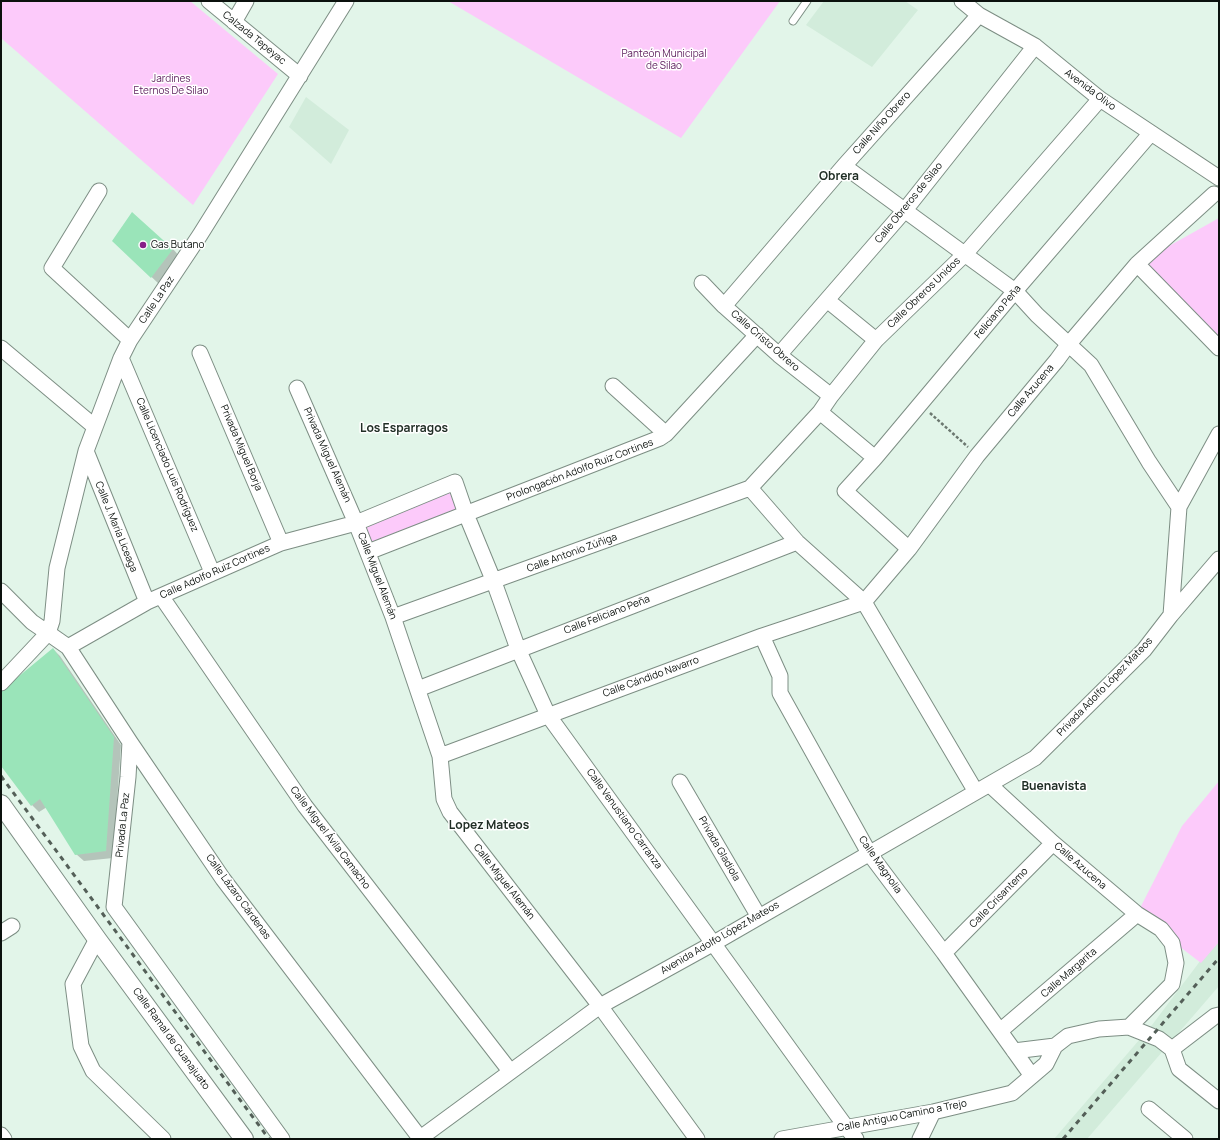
<!DOCTYPE html>
<meta charset="utf-8">
<style>
body{margin:0}
#map{position:relative;width:1220px;height:1140px;overflow:hidden;background:#e2f5e9;font-family:Manrope,sans-serif}
canvas{display:block}
.frame{position:absolute;inset:0;border:2px solid #0b110d;pointer-events:none}
</style>
<div id="map">
<canvas width="1220" height="1140"></canvas>
<div class="frame"></div>
</div>
<script>
const ctx = document.querySelector('canvas').getContext('2d');
ctx.lineJoin = 'round';
function fill(path, color) {
  ctx.fillStyle = color;
  ctx.fill(path, 'evenodd');
}
function shape(rows) {
  const path = new Path2D();
  for (const r of rows) {
    path.moveTo(r[0], r[1]);
    for (let i = 2; i < r.length; i += 2) path.lineTo(r[i], r[i + 1]);
  }
  return path;
}
function strokePath(path, color, width, dash) {
  ctx.strokeStyle = color;
  ctx.lineWidth = width;
  ctx.lineCap = dash ? 'butt' : 'round';
  ctx.setLineDash(dash || []);
  ctx.stroke(path);
}
function label(font, color, halo, rows, align = 'center') {
  ctx.font = font + ' Manrope,sans-serif';
  ctx.lineWidth = 3;
  ctx.setLineDash([]);
  ctx.textBaseline = 'middle';
  ctx.strokeStyle = halo;
  ctx.fillStyle = color;
  for (const [text, x, y, turn = 0] of rows) {
    ctx.save();
    ctx.translate(x, y);
    ctx.rotate((+turn || 0) * Math.PI / 180);
    ctx.textAlign = isNaN(turn) ? turn : align;
    if (halo) ctx.strokeText(text, 0, 0);
    ctx.fillText(text, 0, 0);
    ctx.restore();
  }
}
fill(shape([
 [824,1,905,1,918,10,872,67,806,25],
 [306,97,349,130,331,164,289,127],
 [1219,936,1219,986,1087,1139,1054,1139,1152,1025]
]), '#d2ecdb');
fill(shape([
 [1,1,190,1,278,74,193,205,1,38],
 [448,1,780,1,681,138],
 [1219,218,1219,348,1137,264],
 [450,487,457,509,371,546,364,525],
 [1219,781,1219,942,1201,963,1137,914,1182,826]
]), '#fccafa');
fill(shape([
 [121,248,173,249,180,257,159,284],
 [53,649,60,656,121,745,113,858,84,861,76,854,47,807,39,812,32,805,1,765,1,692]
]), '#0003');
fill(shape([
 [132,212,173,249,151,278,112,241],
 [53,648,114,737,106,851,75,855,40,799,31,806,1,766,1,691]
]), '#9ae4b9');
const service = shape([
 [793,21,807,1]
]);
const minor = shape([
 [209,1,300,76],
 [962,1,979,15,1035,46,1100,99,1219,178],
 [234,22,246,1],
 [844,166,1015,291,1037,315,1091,365,1149,462,1179,507,1171,615],
 [99,191,52,268,130,340],
 [1137,264,1219,348],
 [702,283,724,306,779,355,831,396],
 [827,300,876,340],
 [724,306,844,166,979,15],
 [1,348,95,427],
 [200,353,281,543],
 [779,355,905,210,1035,46],
 [121,358,212,572],
 [613,386,666,434],
 [297,388,356,523,393,617,440,756,444,799,450,812,600,1006,697,1139],
 [820,412,875,458],
 [86,451,147,602],
 [750,488,797,542,864,602,976,792],
 [1179,507,1219,434],
 [909,549,845,491,875,458,1015,291,1151,133],
 [368,552,660,438,666,434,757,335],
 [1,591,32,622,48,633,52,621,57,568,86,451,121,358,130,340,200,235,346,1],
 [161,596,305,806,510,1071],
 [393,617,750,488,820,412,831,396,876,340,965,254,1100,99],
 [762,636,780,676,780,693,869,853,944,953,1032,1076],
 [68,647,147,602,281,543,356,523,455,482,466,514,494,582,518,649,548,715,846,1127,856,1139],
 [1,683,48,633,68,647,130,742,223,879,420,1138],
 [418,689,797,542],
 [130,742,128,777,114,907,282,1139],
 [440,756,762,636,864,602,909,549,977,456,1057,360,1068,345,1137,264,1214,194],
 [680,782,759,917],
 [990,785,1053,843,1137,914,1161,929,1172,943,1176,963,1172,984,1129,1027],
 [1,933,12,926],
 [97,939,73,984,81,1046,93,1071,163,1139],
 [944,953,1053,843],
 [1000,1031,1137,914],
 [1172,1049,1179,1069,1219,1101],
 [1172,1049,1215,1016,1219,1015],
 [1014,1051,1055,1046],
 [1149,1109,1185,1139],
 [1,1135,4,1139],
 [419,1139,600,1006,714,943,1035,758,1144,650,1171,615,1219,559],
 [782,1139,933,1112,1012,1093,1046,1064,1055,1046,1068,1036,1099,1029,1129,1027,1159,1039,1172,1049],
 [920,1139,933,1112]
]);
const tertiary = shape([
 [1,804,97,939,244,1139]
]);
strokePath(service, '#7d8e84', 9);
strokePath(minor, '#7d8e84', 17);
strokePath(tertiary, '#7d8e84', 20);
strokePath(shape([
 [930,413,968,447]
]), '#6c7870', 2.5, [3, 2]);
strokePath(service, '#fff', 7);
strokePath(minor, '#fff', 15);
strokePath(tertiary, '#fff', 18);
strokePath(shape([
 [1,776,269,1139],
 [1063,1139,1219,958]
]), '#545f58', 3, [5, 5]);
for (const [x, y, r, color] of [
 [143,245,4,"#872088"]
]) {
  const dot = new Path2D();
  dot.arc(x, y, r, 0, 2 * Math.PI);
  ctx.fillStyle = color;
  ctx.fill(dot);
  strokePath(dot, '#fff', 1.5);
}
label('10px', '#0b110d', '#fff', [
 ["Calzada Tepeyac",254,38,39],
 ["Avenida Olivo",1090,90,37],
 ["Calle Niño Obrero",882,123,-48],
 ["Calle Obreros de Silao",909,203,-51],
 ["Calle Obreros Unidos",924,293,-44],
 ["Calle La Paz",157,300,-56],
 ["Feliciano Peña",998,312,-50],
 ["Calle Cristo Obrero",765,341,41],
 ["Calle Azucena",1031,391,-50],
 ["Privada Miguel Borja",241,448,67],
 ["Privada Miguel Alemán",327,455,66],
 ["Calle Licenciado Luis Rodríguez",167,465,67],
 ["Prolongación Adolfo Ruiz Cortines",580,470,-21],
 ["Calle J. María Liceaga",116,527,68],
 ["Calle Antonio Zúñiga",572,553,-20],
 ["Calle Adolfo Ruiz Cortines",215,572,-24],
 ["Calle Miguel Alemán",377,576,69],
 ["Calle Feliciano Peña",607,615,-21],
 ["Calle Cándido Navarro",651,677,-20],
 ["Privada Adolfo López Mateos",1105,687,-46],
 ["Calle Venustiano Carranza",624,819,54],
 ["Privada La Paz",123,825,-84],
 ["Calle Miguel Ávila Camacho",330,838,53],
 ["Privada Gladiola",719,849,60],
 ["Calle Magnolia",880,865,55],
 ["Calle Azucena",1080,866,41],
 ["Calle Miguel Alemán",504,882,52],
 ["Calle Lázaro Cárdenas",238,897,54],
 ["Calle Crisantemo",999,898,-46],
 ["Avenida Adolfo López Mateos",720,938,-30],
 ["Calle Margarita",1069,973,-41],
 ["Calle Ramal de Guanajuato",171,1039,54],
 ["Calle Antiguo Camino a Trejo",902,1116,-11]
]);
label('10px', '#5c1c5c', '#fff', [
 ["Panteón Municipal",664,54],
 ["de Silao",664,66],
 ["Jardines",171,79],
 ["Eternos De Silao",171,91]
]);
label('10px', '#0b110d', '#fff', [
 ["Gas Butano",151,245]
], 'left');
label('bold 12px', '#202e25', '#fff', [
 ["Obrera",839,177],
 ["Los Esparragos",404,429],
 ["Buenavista",1054,787],
 ["Lopez Mateos",489,826]
]);
</script>
